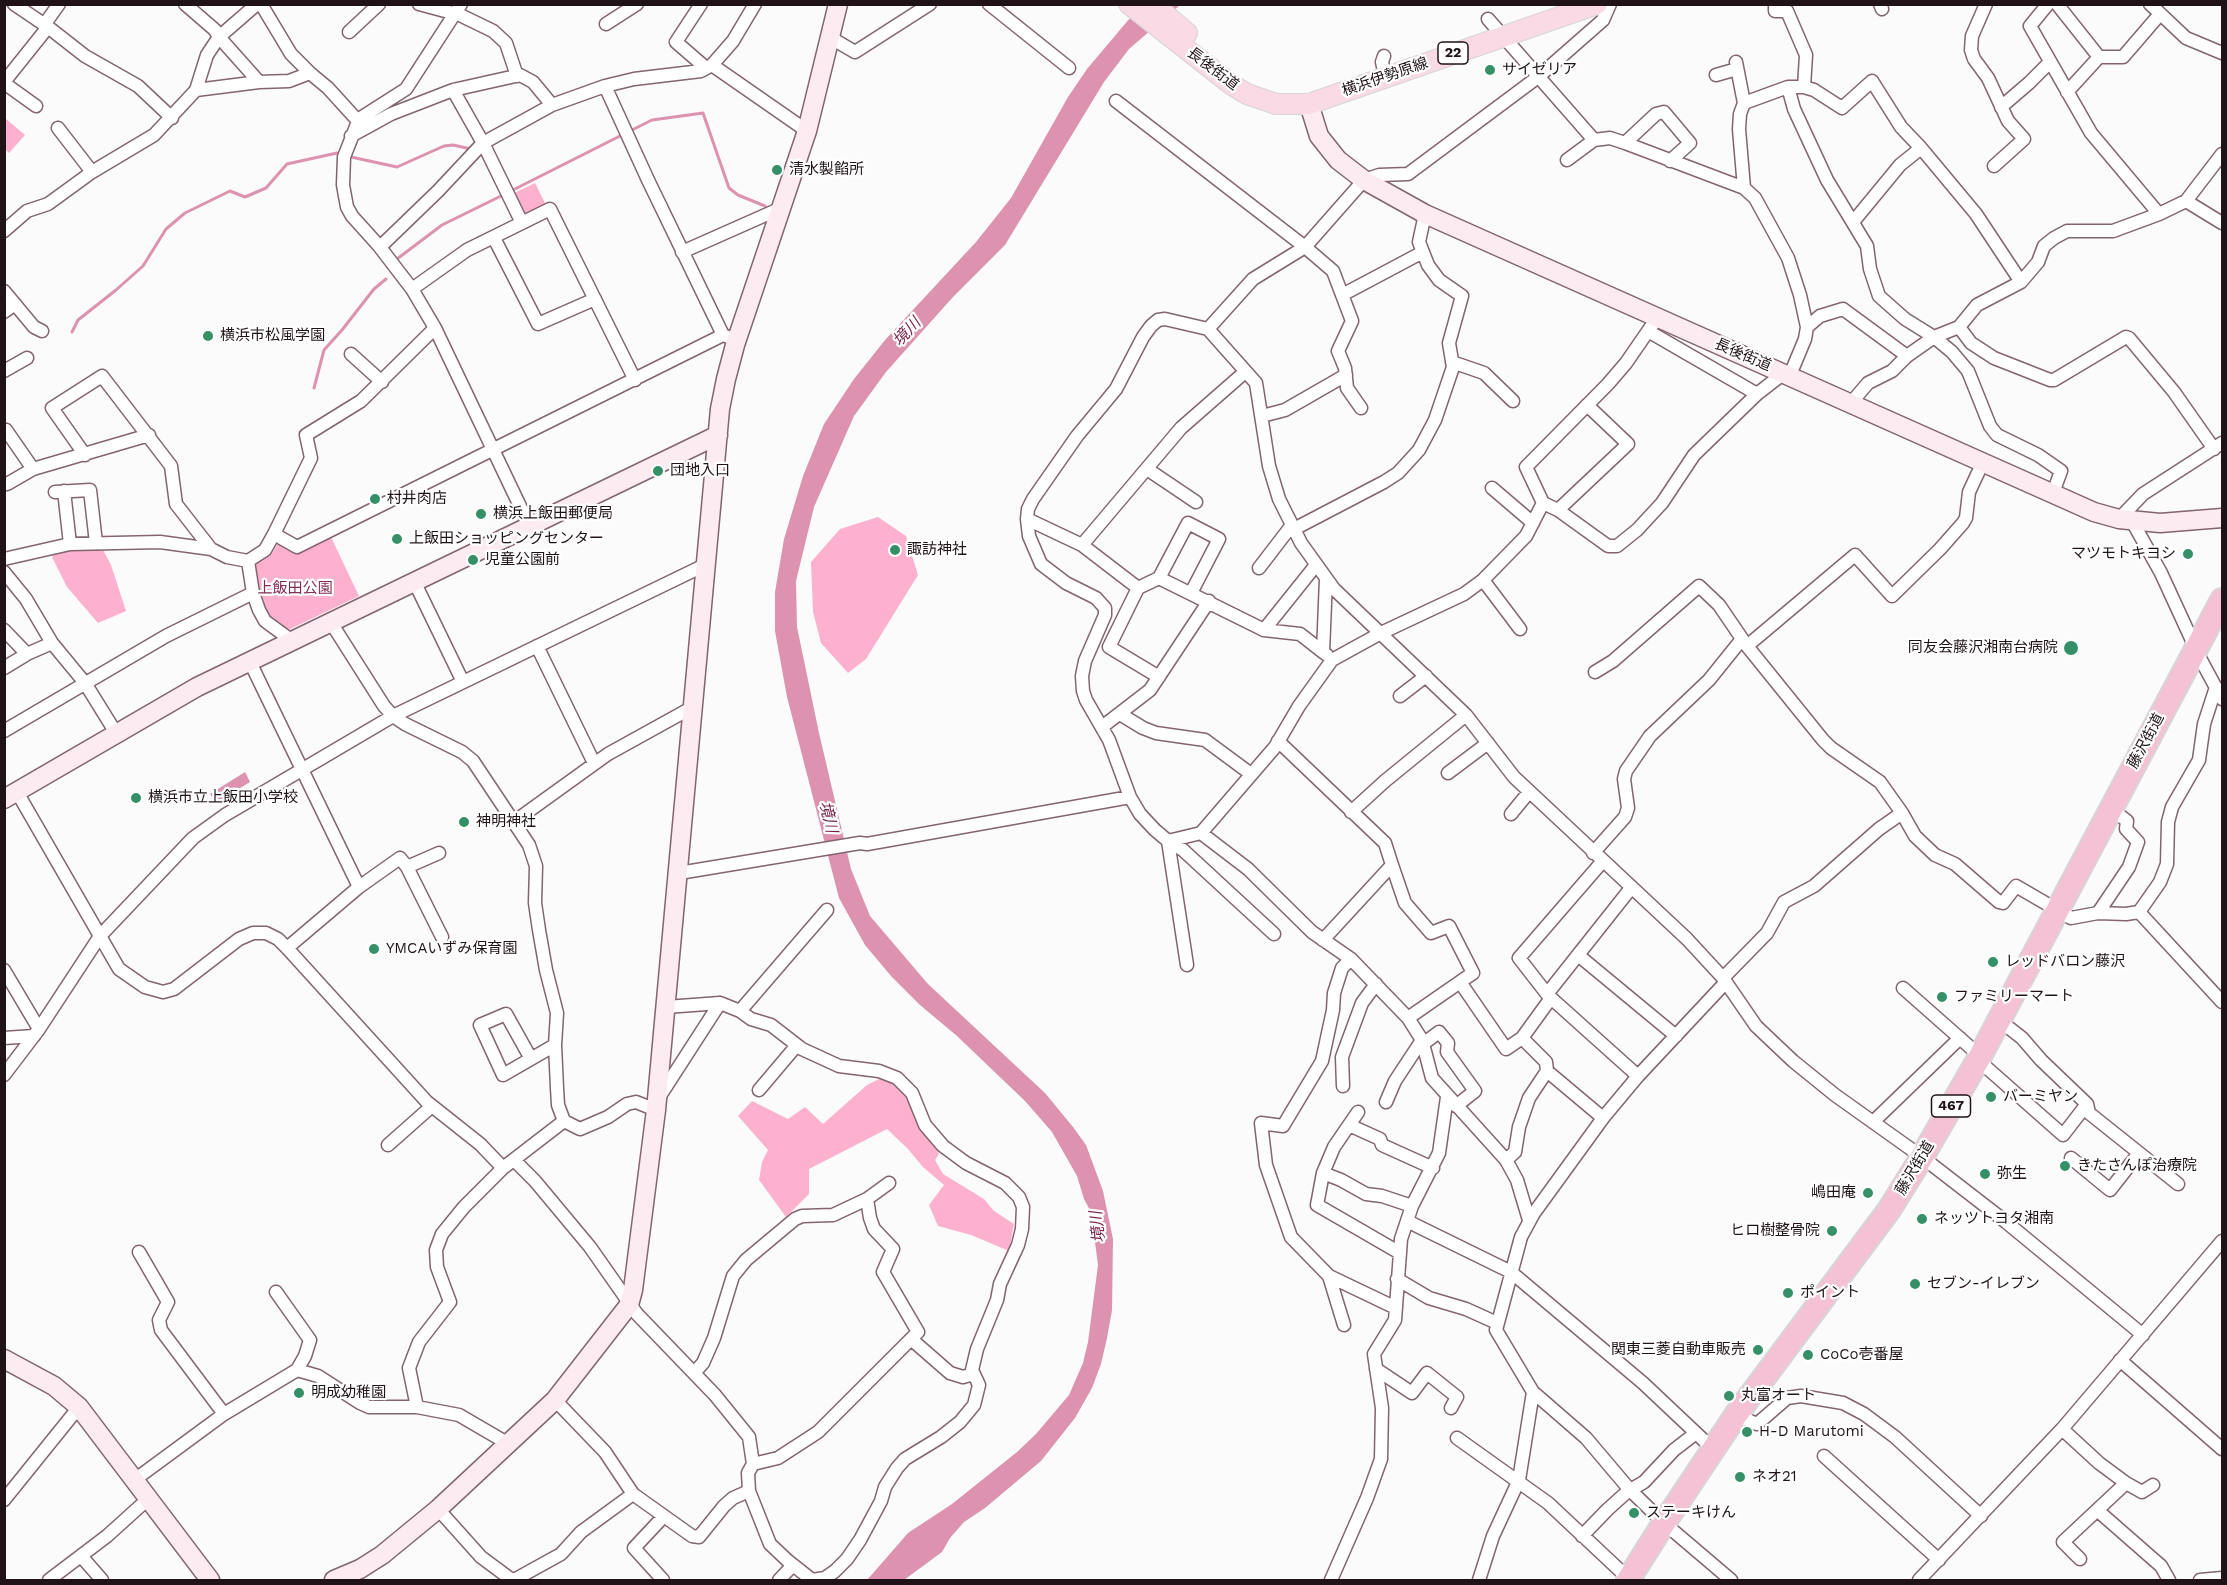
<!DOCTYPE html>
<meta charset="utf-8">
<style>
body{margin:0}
#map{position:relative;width:2227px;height:1585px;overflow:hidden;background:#fbfbfb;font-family:"Work Sans",sans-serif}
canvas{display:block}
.frame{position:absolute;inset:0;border:6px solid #1f1318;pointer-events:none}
</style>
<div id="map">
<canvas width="2227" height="1585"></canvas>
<div class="frame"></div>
</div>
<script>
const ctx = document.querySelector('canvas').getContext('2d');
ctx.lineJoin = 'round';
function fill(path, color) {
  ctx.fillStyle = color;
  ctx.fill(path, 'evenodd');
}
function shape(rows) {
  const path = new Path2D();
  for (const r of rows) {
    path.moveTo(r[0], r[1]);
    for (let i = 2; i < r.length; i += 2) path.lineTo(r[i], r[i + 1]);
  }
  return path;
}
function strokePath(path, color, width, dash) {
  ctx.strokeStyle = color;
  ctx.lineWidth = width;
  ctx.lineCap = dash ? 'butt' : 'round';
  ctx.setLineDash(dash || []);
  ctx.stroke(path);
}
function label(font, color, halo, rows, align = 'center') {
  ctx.font = font + ' "Work Sans","Noto Sans JP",sans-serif';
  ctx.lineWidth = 4.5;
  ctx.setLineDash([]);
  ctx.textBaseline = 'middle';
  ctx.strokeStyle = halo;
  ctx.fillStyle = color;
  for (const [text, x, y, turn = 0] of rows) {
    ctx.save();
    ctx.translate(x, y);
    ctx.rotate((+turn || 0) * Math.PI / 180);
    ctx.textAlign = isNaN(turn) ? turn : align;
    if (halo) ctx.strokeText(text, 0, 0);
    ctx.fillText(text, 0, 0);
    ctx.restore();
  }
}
fill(shape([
 [5,118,25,135,9,153,5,149],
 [535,183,546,205,522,214,512,194],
 [878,517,906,536,918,575,866,659,848,673,821,643,813,612,811,562,840,529],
 [331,537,359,596,284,632,269,619,259,598,253,565,272,553,279,542,298,553],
 [102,548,111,565,126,611,98,623,67,587,52,557,58,550],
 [881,1078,897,1084,914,1106,939,1154,935,1160,943,1174,984,1199,994,1211,1014,1224,1009,1251,971,1235,938,1226,929,1205,944,1185,923,1167,908,1149,887,1129,809,1169,809,1194,786,1217,759,1180,762,1162,768,1150,738,1116,752,1101,788,1119,805,1107,823,1124,867,1085]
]), '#fdb1ce');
fill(shape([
 [1141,5,1180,5,1129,49,1104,82,1005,245,953,297,886,372,854,416,814,507,796,581,797,627,819,733,851,869,870,916,928,984,1045,1093,1073,1127,1086,1145,1103,1191,1113,1239,1112,1310,1107,1338,1101,1364,1092,1388,1075,1418,1041,1461,985,1508,964,1522,950,1538,942,1552,904,1580,867,1580,908,1533,952,1504,1017,1452,1036,1434,1069,1395,1083,1363,1088,1342,1098,1265,1091,1212,1084,1199,1077,1176,1052,1132,1025,1101,957,1036,920,1005,891,976,865,945,839,898,787,697,775,631,775,592,784,539,803,476,824,424,854,379,885,340,976,242,1011,198,1068,97,1087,69],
 [245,772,250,782,216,803,210,794]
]), '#dd92af');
strokePath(shape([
 [630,131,652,120,703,113,729,188,738,195,765,206],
 [351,157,397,167,444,146,453,145,471,149],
 [509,192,624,134],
 [397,259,442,225,503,195],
 [72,332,78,320,116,290,143,266,166,229,185,213,230,191,245,197,266,188,287,164,337,153],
 [314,388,324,350,342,330,374,289,386,279]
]), '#dd92af', 3);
const street = shape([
 [14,4,48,27,85,56,138,86,172,118],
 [185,4,215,30,219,37,259,82],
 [261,4,291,54,310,73],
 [419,4,460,15,493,31,506,43,517,76],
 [461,4,406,89,359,119,344,157,343,185,347,207,352,216,379,246,412,289,435,328,529,525],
 [701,4,676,42,706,68],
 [989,4,1069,68],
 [1775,4,1775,11,1787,11,1806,55,1804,87,1788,87,1794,109,1827,180,1867,246,1870,269,1879,296,1905,319,1934,337,1952,352,1968,371,1990,426,1997,435,2038,455,2061,471,2053,493],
 [1880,4,1882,9],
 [1986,4,1972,36,1971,50,1974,59,1988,78,2008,121,2024,139,1994,166],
 [2048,4,2030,26,2091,133,2159,214],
 [2057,4,2099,57],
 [2150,4,2186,38,2222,53],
 [1488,19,1594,140,1610,138,1625,143,1744,188],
 [606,24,637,4],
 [44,25,59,4],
 [349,32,379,4],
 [831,38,855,52,930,4],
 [1384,56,1382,62,1385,76],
 [1736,62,1744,103],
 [712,65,733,41,755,4],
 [1716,75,1737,69],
 [4,82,48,27],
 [4,83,36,106],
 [605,86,648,180,723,335,731,338],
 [1788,87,1744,103,1740,114,1739,129,1744,188,1755,198,1788,258,1800,295,1807,327,1805,339,1790,375],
 [1804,87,1814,90,1842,108,1872,81,1901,127,1921,148,1900,165,1853,222],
 [196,90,207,55,219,37,257,4],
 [453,90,520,75,533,82,552,105],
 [2067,92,2099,57,2123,57,2160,14],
 [1116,101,1305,247,1333,271,1352,321,1338,351,1345,368,1347,388,1361,408],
 [2001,107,2029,83,2050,62],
 [58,128,92,172],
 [351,136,391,114,453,90,483,143,522,223],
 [1625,143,1656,114,1664,112,1690,143,1670,161],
 [1921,148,1976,214,2021,282],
 [1567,160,1594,140],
 [2186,201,2222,154],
 [4,231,27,211,48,204,92,172,154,135,196,90,259,82,289,81,310,73,328,88,358,121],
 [494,238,538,324,595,299],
 [380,247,438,191,483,143,552,105,605,86,634,79,701,71,712,65,807,131],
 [682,252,779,209],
 [412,289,467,250,550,209,635,380],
 [4,291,34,327,42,331],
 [1342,295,1423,252],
 [4,312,15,304],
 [1657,318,1626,363,1608,384,1526,467,1543,503,1558,510,1608,546,1617,546,1637,530,1662,503,1694,455,1757,394,1784,373],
 [1807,327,1820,316,1843,309,1907,356],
 [1959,327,1971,343,1994,358,2050,380,2054,380,2126,337,2129,338,2174,392,2214,449],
 [1208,329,1253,279,1305,247,1364,180,1379,175,1408,174,1538,77,1603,20,1610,4],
 [1648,331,1757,394],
 [351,354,382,382],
 [1452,362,1484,373,1513,401],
 [4,371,27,358],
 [1851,403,1868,383,1892,371,1907,356,1934,337,1959,327,1977,305,2021,282,2038,262,2044,246,2054,238,2067,231,2113,231,2159,214,2186,201,2222,223],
 [1262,416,1285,410,1346,375],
 [6,430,33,469],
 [85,455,52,408,102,376,171,466,176,504,211,549],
 [1147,469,1196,502],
 [7,484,33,469,149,435],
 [1492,488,1533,523],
 [64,491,70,544],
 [55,492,90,490,96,543],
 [1558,510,1628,444,1587,405],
 [1027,519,1082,545,1138,588,1159,578,1264,630,1300,634,1323,652],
 [2119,519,2143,494,2222,443],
 [2132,521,2161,573,2201,660,2222,699],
 [1294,529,1384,482,1398,473,1419,450,1435,420,1453,367,1449,343,1462,296,1439,280,1428,265,1419,242,1425,214],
 [274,534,311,458,306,435,361,401,435,328],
 [1082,545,1181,428,1245,372],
 [4,559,70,544,160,542,211,549,227,557,248,561,265,550,274,534,297,547,723,335],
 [248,561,253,593,259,610,265,621,291,640],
 [1259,568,1292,525],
 [4,572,26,599,52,643],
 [1159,578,1188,523,1219,539,1191,593],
 [1326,579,1323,652,1327,655],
 [1483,580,1520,629],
 [414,581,463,682],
 [1138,588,1109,647,1159,677],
 [330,621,384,706,393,716,405,724,462,752,473,761,529,845,536,866,535,903,539,930,546,970,557,1013,555,1045,557,1088,558,1105,564,1121,580,1129,608,1117,627,1104,636,1102,656,1110],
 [4,630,27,654],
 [1264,630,1316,565],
 [537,646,594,763],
 [1747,646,1823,740,1831,748,1880,782,1902,813,1915,836,1935,855,1955,864,1999,902,2003,903,2016,886,2071,918,2098,913,2126,914,2139,912,2160,882,2167,864,2168,822,2172,807,2199,760,2204,724,2216,687],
 [249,660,359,887,287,948],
 [4,668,27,654,52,643,85,683,116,733],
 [1595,672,1613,661,1699,586,1719,605,1747,646,1855,555,1892,596,1940,549,1963,523,1966,518,1969,492,1983,462],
 [1400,696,1426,676],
 [1120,714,1143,728,1156,733,1205,740,1251,774],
 [1102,727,1150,690,1209,601],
 [4,731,166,636,253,593],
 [1278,741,1385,843,1392,865,1323,940],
 [1448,773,1488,743],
 [17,792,119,969,145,987,163,992,174,989,239,939,253,933,266,933,278,939,287,948,427,1102,480,1144,503,1168],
 [1351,812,1385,781,1466,715],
 [1511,814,1529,792],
 [515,821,608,754,693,707],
 [1201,833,1248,869,1312,932,1351,959,1408,1018,1422,1040,1432,1078,1506,1160,1515,1152,1519,1127,1529,1098,1547,1071,1603,1118],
 [1168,841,1201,833,1275,747,1299,706,1332,660,1381,633,1464,594,1483,580,1526,536,1543,503],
 [1168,841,1183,850,1274,934],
 [1593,853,1625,817,1628,808,1624,779,1626,771,1650,736,1709,680,1742,639],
 [1392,865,1405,903,1431,933,1449,926,1473,973,1460,982],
 [407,867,439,853],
 [679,873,860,843,867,844,1130,797],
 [359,887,400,858,407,867,442,937],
 [2139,912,2222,1002],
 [2098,913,2129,867,2138,842,2126,829,2127,821,2110,808],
 [1578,955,1676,1036],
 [1351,959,1342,968,1334,993,1333,1010,1322,1061,1283,1126,1261,1123,1266,1165,1291,1237,1329,1276,1396,1308],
 [1187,965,1168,841,1155,830,1140,814,1130,797,1109,740,1086,700,1083,691,1082,676,1085,661,1105,615,1105,608,1096,598,1066,583,1041,564,1029,536,1027,519,1028,509,1033,499,1077,436,1116,389,1143,337,1151,326,1158,320,1165,319,1208,329,1256,383,1269,466,1279,499,1301,543,1334,589,1466,715,1514,777,1687,939,1723,978,1756,1026,1793,1061,1835,1095,1922,1157,2006,1222,2143,1335],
 [4,970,39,1029],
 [1723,978,1767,933,1784,902,1814,886,1879,829,1902,813],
 [1903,988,1980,1056],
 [1547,994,1519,958,1602,862],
 [1551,998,1638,1076],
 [740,1011,827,910],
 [1408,1018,1460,982,1506,1049,1522,1038,1551,998,1547,994,1631,888],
 [1999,1020,2022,1038,2041,1060,2087,1104,2089,1113,2178,1184],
 [4,1038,34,1036],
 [1522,1038,1546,1062,1547,1071],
 [1423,1044,1439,1032,1448,1043,1447,1052,1475,1091,1456,1106],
 [530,1057,506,1014,480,1025,503,1075,555,1045],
 [1978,1060,2063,1135,2087,1104],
 [4,1075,39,1029,100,936,193,838,225,815,393,716,707,564],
 [1343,1086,1342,1057,1362,1003,1376,984],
 [759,1090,797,1045],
 [658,1099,720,1003],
 [1386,1102,1395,1081,1422,1040],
 [1358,1112,1334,1147,1323,1173,1317,1205,1400,1253],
 [1873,1122,1960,1038],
 [1349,1125,1380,1139,1382,1145,1433,1168],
 [388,1145,432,1106],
 [2071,1158,2110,1190,2139,1153],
 [514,1160,535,1181,590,1247,637,1314,715,1395,749,1437,753,1464,748,1473,749,1491,770,1544,788,1561,812,1580,825,1578,835,1571,847,1559,860,1540,881,1501,885,1487,897,1468,905,1459,941,1437,960,1422,974,1405,979,1385,972,1370,977,1349,997,1300,1000,1284,1018,1245,1022,1229,1023,1207,1019,1197,1005,1183,966,1163,943,1146,925,1125,912,1093,897,1078,879,1071,839,1066,802,1049,771,1025,751,1019,740,1011,720,1003,666,1007],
 [1506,1160,1517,1180,1529,1220],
 [1323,1173,1341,1180,1366,1194,1382,1196,1412,1206],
 [1407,1221,1511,1272,1643,1383,1713,1449],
 [139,1252,168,1302,159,1320,161,1330,224,1414],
 [1329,1276,1344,1325],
 [1397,1279,1429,1298,1466,1309,1497,1323],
 [911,1339,950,1373,963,1377,973,1374],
 [2120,1360,2222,1449],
 [1376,1369,1412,1393,1427,1373,1457,1397,1451,1408],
 [297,1370,318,1376,360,1403,369,1407,417,1407,459,1415,507,1443],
 [694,1373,703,1363,714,1338,733,1276,746,1260,795,1219,802,1216,833,1215,867,1199,889,1183],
 [1533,1392,1586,1438,1630,1490,1664,1523,1731,1580],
 [555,1400,605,1452,633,1494,692,1536,699,1537,724,1506,733,1498,749,1491],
 [417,1407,409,1368,419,1342,450,1302,437,1267,436,1250,442,1234,464,1207,503,1168,564,1121],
 [1736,1415,1757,1424,1787,1398,1801,1396,1843,1403,1864,1414,1895,1437,1981,1516],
 [2062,1429,2099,1463,2126,1483,2063,1542,2080,1559],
 [1457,1438,1548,1503,1629,1579],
 [1824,1456,1939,1560],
 [753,1464,778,1458,818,1432,918,1332,883,1272,893,1249,874,1229,870,1218,867,1199],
 [133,1481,224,1414,297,1370,305,1356,310,1340,276,1292],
 [2126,1483,2142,1492,2153,1485],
 [4,1500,79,1407],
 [438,1509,481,1557,512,1580],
 [2097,1510,2161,1566,2169,1580],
 [1582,1536,1607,1510,1627,1492,1644,1482,1674,1450,1696,1433],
 [81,1556,102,1580],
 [49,1580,107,1536,148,1499],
 [514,1580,561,1554,581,1532,633,1494],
 [663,1580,634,1548,664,1516],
 [779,1580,793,1565],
 [1331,1580,1367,1498,1381,1459,1382,1408,1374,1354,1395,1320,1401,1239,1412,1206,1439,1153,1447,1097],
 [1479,1580,1493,1536,1519,1480,1533,1392,1496,1330,1521,1237,1534,1213,1603,1118,1638,1076,1726,982],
 [1919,1580,2062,1429,2222,1241],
 [2200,1580,2222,1578]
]);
const secondary = shape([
 [1309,104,1319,136,1338,160,1364,180,1425,214,2094,512,2119,519,2160,523,2222,518],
 [4,799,197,687,718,435],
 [4,1359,54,1386,79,1407,210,1580],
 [334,1580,360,1569,382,1555,438,1509,555,1400,629,1305,633,1290,656,1110,720,409,726,379,735,345,807,131,838,4]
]);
const primary = shape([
 [1129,4,1232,85,1247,94,1276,104,1309,104,1597,4],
 [1153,4,1187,33]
]);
const highway = shape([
 [1628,1580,1664,1523,1736,1415,1889,1210,1922,1157,1978,1060,2222,600]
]);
strokePath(street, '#836470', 15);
strokePath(secondary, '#836470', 21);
strokePath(primary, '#d7d5d5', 22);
strokePath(highway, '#d7d5d5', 26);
strokePath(street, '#fff', 12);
strokePath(secondary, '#fcecf2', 18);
strokePath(primary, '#f9dae5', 20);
strokePath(highway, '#f5c1d4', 22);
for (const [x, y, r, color] of [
 [1490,70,6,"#359067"],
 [777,170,6,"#359067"],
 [208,336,6,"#359067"],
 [658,471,6,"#359067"],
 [375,499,6,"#359067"],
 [481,514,6,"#359067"],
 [397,539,6,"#359067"],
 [895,550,6,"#359067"],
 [2188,554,6,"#359067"],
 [473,560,6,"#359067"],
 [2071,648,8,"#359067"],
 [136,798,6,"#359067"],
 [464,822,6,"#359067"],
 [374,949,6,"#359067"],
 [1993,962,6,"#359067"],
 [1942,997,6,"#359067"],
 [1991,1097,6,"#359067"],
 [2065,1166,6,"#359067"],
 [1985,1174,6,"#359067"],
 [1868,1193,6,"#359067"],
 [1922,1219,6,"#359067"],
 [1832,1231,6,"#359067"],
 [1915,1284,6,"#359067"],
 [1788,1293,6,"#359067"],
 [1758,1350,6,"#359067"],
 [1808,1355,6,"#359067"],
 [299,1393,6,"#359067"],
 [1729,1396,6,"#359067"],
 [1747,1432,6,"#359067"],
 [1740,1477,6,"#359067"],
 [1634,1513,6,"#359067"]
]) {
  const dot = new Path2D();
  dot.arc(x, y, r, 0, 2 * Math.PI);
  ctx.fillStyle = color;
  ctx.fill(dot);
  strokePath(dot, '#fff', 2);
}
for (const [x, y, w] of [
 [1453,53,30],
 [1951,1106,39]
]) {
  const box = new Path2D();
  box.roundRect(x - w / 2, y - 11, w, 22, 4.5);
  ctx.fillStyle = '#fff';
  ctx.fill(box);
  strokePath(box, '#1f1318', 1.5);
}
label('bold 14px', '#1f1318', null, [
 ["22",1453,53],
 ["467",1951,1106]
]);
label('15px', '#1f1318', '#fff', [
 ["長後街道",1213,69,37],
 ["横浜伊勢原線",1385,77,-19],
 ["長後街道",1743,355,23],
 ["藤沢街道",2146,741,-62],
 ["藤沢街道",1915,1168,-59]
]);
label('15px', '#1f1318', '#fff', [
 ["サイゼリア",1502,70],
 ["清水製餡所",789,170],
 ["横浜市松風学園",220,336],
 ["団地入口",670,471],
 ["村井肉店",387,499],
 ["横浜上飯田郵便局",493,514],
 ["上飯田ショッピングセンター",409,539],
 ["諏訪神社",907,550],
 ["マツモトキヨシ",2176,554,"right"],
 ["児童公園前",485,560],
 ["同友会藤沢湘南台病院",2058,648,"right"],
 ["横浜市立上飯田小学校",148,798],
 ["神明神社",476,822],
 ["YMCAいずみ保育園",386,949],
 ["レッドバロン藤沢",2005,962],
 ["ファミリーマート",1954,997],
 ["バーミヤン",2003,1097],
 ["きたさんぽ治療院",2077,1166],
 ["弥生",1997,1174],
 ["嶋田庵",1856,1193,"right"],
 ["ネッツトヨタ湘南",1934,1219],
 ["ヒロ樹整骨院",1820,1231,"right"],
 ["セブン-イレブン",1927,1284],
 ["ポイント",1800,1293],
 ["関東三菱自動車販売",1746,1350,"right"],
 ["CoCo壱番屋",1820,1355],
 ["明成幼稚園",311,1393],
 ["丸富オート",1741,1396],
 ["H-D Marutomi",1759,1432],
 ["ネオ21",1752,1477],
 ["ステーキけん",1646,1513]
], 'left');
label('15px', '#832c54', '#fff', [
 ["上飯田公園",295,589]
]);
label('italic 16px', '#751f49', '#fff', [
 ["境川",907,332,-47],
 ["境川",828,817,77],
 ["境川",1098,1227,-97]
]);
</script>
